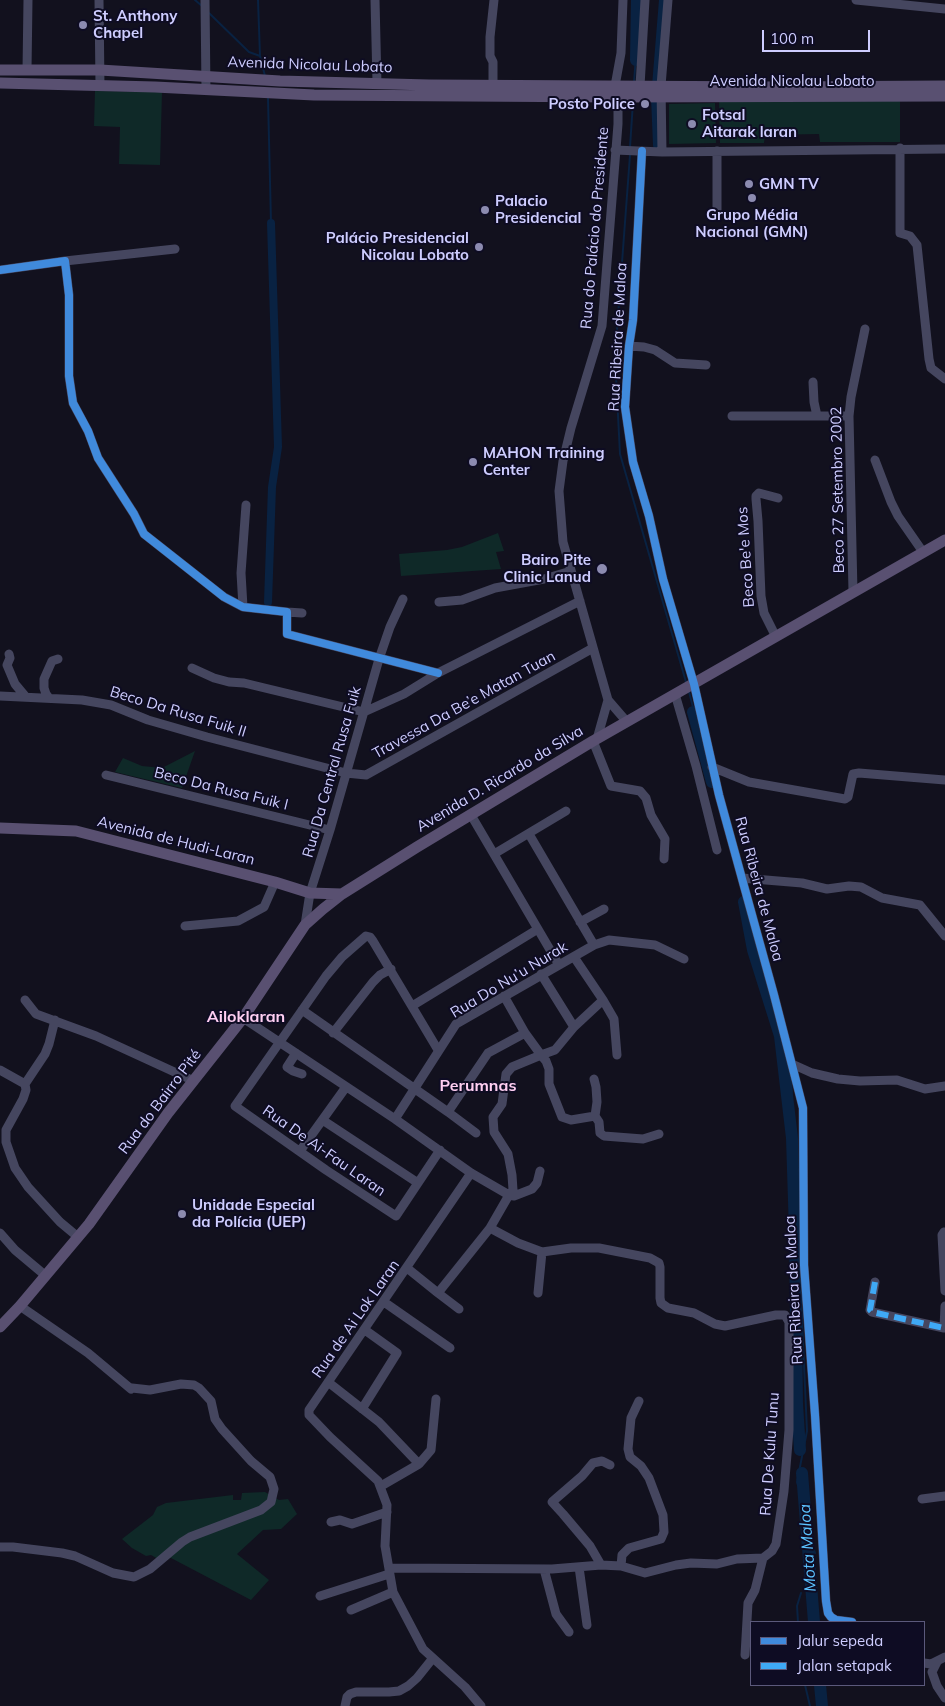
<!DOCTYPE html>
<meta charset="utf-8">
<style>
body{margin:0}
#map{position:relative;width:945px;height:1706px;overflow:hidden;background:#12111e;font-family:Mulish,sans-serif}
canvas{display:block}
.legend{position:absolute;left:750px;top:1621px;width:175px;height:65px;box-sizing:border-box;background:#0e0c23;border:1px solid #5b597b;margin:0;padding:6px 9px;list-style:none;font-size:15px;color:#cecdff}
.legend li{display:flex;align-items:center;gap:10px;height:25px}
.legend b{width:25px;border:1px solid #5b597b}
.scale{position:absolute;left:762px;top:30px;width:108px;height:22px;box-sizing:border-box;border:2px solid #cecdff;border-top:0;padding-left:6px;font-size:15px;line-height:18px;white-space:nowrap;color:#cecdff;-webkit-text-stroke:4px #0e0c23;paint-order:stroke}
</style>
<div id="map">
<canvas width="945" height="1706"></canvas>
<ul class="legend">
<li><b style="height:6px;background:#408adc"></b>Jalur sepeda</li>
<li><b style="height:6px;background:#3fa9f5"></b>Jalan setapak</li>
</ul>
<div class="scale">100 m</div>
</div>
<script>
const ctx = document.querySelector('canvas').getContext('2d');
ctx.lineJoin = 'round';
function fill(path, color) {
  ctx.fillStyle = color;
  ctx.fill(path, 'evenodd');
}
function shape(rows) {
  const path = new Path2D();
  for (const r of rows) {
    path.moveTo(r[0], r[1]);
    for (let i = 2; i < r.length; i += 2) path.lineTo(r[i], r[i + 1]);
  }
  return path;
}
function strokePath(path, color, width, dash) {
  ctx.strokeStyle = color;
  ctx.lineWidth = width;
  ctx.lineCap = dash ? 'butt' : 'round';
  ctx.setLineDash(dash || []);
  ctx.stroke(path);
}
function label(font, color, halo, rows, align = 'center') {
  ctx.font = font + ' Mulish,sans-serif';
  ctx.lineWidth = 4;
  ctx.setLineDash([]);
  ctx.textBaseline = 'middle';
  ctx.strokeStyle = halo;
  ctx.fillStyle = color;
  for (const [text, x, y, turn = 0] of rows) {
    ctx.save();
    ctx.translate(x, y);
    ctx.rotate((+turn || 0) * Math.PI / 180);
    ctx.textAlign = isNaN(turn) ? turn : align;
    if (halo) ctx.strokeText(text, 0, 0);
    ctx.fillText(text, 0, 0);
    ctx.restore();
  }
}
fill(shape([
 [95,91,162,92,160,165,119,164,120,127,94,126],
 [719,99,900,100,900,142,820,142,819,134,765,135,764,143,720,143],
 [715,103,716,143,669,144,669,104],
 [498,533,504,551,496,552,501,569,401,576,399,554,447,550,462,547],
 [195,751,182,788,115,772,123,758,142,766,162,768],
 [265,1492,279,1500,288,1499,297,1514,281,1529,263,1530,237,1554,269,1580,251,1600,171,1558,158,1559,151,1555,146,1556,132,1548,122,1539,153,1515,157,1507,166,1503,233,1495,233,1500,241,1500,242,1493]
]), '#0f2928');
strokePath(shape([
 [195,0,202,6],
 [258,0,260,56,265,76],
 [209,13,249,52,260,56],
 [634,83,640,0],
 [268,98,271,223],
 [630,147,633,102],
 [630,155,615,357,620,454,686,682],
 [689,692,703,745],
 [791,1076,807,1431,797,1482,800,1492],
 [812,1544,815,1553],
 [798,1622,797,1606,801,1593],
 [805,1685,810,1706]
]), '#092242', 2);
strokePath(shape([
 [656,86,663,0],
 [655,97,657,145],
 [268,602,272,487,278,447,271,223]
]), '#092242', 8);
strokePath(shape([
 [636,60,637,0],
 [693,712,712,782],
 [744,902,753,950,780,1036,792,1138,795,1232,797,1404,800,1450],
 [802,1473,814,1622],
 [820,1685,822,1706]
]), '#092242', 12);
strokePath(shape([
 [99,0,100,86],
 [205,0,206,90],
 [375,0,377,83],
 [856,0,945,9],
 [27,70,28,0],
 [493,85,493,62,490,56,490,37,494,0],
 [615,86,621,53,623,0],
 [640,86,645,0],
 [900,148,900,233,910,236,917,245,929,359,931,368,945,379],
 [615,150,662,152,945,149],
 [642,151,633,320,629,346,625,407,633,462,649,516,663,579,694,684,719,795,774,995,803,1108,804,1265,815,1415,826,1601,828,1613,831,1617,836,1620,852,1622],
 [717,151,717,212],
 [662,152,661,86,668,0],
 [65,261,175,249],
 [0,270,65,261,69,295,69,376,73,403,88,431,98,458,134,514,144,534,224,597,243,607,287,612,287,634,438,673],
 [629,346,644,347,655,350,675,363,706,365],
 [813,382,814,402,817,416],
 [732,416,849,416],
 [875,460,891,502,898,516,923,552],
 [853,592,849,416,851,397,865,329],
 [439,602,462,600,495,588,544,579,571,571],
 [243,607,241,573,246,505],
 [287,612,302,613],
 [776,637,764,613,761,596,758,521,756,499,756,496,759,493,778,498],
 [9,654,10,658,7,665,15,684,25,696],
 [192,668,214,678,229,682,244,683,364,712,404,694,438,673,580,601],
 [675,694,696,766,717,850],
 [0,696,82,700,111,705,148,720,207,737,346,773,366,775,593,648],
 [49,698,46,694,44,688,44,679,52,661,58,659],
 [608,700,627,722],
 [597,739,608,700,563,542,559,491,563,461,571,428,602,326,618,124,618,91],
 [593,741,611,786,640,791,646,798,651,815,665,839,664,859],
 [712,767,749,782,845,799,848,797,853,774,859,773,945,780],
 [106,775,330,830],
 [471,815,559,965],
 [529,834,594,945],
 [494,854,566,811],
 [742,878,802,883,827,889,849,886,861,887,882,898,920,905,945,936],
 [580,922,604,909],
 [305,925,310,893,330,830,379,659,390,627,403,599],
 [185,926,238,921,264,907,275,882],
 [541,974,574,1027],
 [25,1000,36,1014,96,1036,194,1081],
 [603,1000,614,1019,617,1055],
 [412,1006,538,929],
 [302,1010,448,1112,488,1053,525,1033,504,996],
 [243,1018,395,1119,471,1173,509,1195,490,1228,438,1293,407,1268],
 [333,1033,373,982,380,975,391,969],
 [525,1033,541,1055,555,1050,574,1027,603,1000,574,957],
 [438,1050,373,941,370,937,366,936,342,957,326,976,235,1106,326,1170,396,1216,440,1150],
 [296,1053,287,1067,293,1071,302,1074],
 [792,1064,812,1073,838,1079,860,1081,897,1080,925,1089,945,1086],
 [0,1070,25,1084,26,1090,23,1099,6,1130,6,1142,15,1168,28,1187,60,1222,78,1237],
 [25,1084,45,1054,49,1044,55,1020],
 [448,1112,476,1133],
 [595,1116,599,1122,600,1133,604,1136,643,1139,659,1134],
 [395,1119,456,1024,594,945,609,940,655,945,684,959],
 [324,1121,418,1183],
 [300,1151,346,1087],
 [471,1173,309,1410,309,1415,330,1437,378,1481,387,1505,385,1546,393,1592,423,1649,465,1687,481,1706],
 [509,1195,513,1190,512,1175,508,1154,494,1132,493,1117,502,1104,506,1074,512,1067,541,1055,546,1061,549,1069,549,1084,562,1117,571,1120,595,1116,597,1102,596,1087,594,1079],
 [509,1195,514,1196,532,1189,537,1183,540,1171],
 [944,1232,942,1235,945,1291],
 [0,1233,15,1250,46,1276],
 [875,1282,870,1310,872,1312,944,1328,945,1306],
 [438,1293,459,1309],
 [538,1293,542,1252],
 [384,1302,450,1348],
 [328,1382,379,1422,419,1464,381,1486],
 [362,1409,397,1353,365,1330],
 [419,1464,431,1450,436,1399],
 [922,1499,945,1496],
 [331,1522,340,1520,352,1524,387,1512],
 [0,1547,13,1547,62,1553,75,1556,113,1573,134,1577,150,1569,182,1542,190,1537,261,1510,271,1502,274,1489,270,1477,251,1461,222,1429,215,1419,211,1401,199,1388,194,1385,181,1384,150,1390,132,1388,131,1389,88,1353,20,1306],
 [601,1565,590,1546,563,1514,552,1502,582,1476,593,1463,602,1461,610,1465],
 [621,1566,622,1555,629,1548,661,1539,664,1532,663,1515,649,1478,641,1466,630,1457,628,1449,631,1418,639,1401],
 [579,1567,587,1625],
 [389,1568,552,1569,601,1565,621,1566,645,1573,676,1565,691,1563,717,1564,737,1559,763,1558,772,1551,776,1544,784,1491,789,1430,789,1322,785,1315,776,1315,725,1326,715,1324,694,1313,668,1308,661,1303,660,1298,660,1267,659,1263,650,1258,599,1248,571,1248,542,1252,518,1243,490,1228],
 [544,1569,556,1614,569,1632],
 [320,1596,389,1574],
 [351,1610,393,1592],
 [745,1655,748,1603,755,1590,763,1558],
 [937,1662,932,1672,937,1686,945,1698],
 [924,1663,931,1664,945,1657],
 [345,1706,347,1697,350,1694,356,1692,389,1692,399,1691,408,1686,417,1678,433,1658]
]), '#45465f', 9);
strokePath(shape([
 [0,70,100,70,280,81,429,85,778,87,945,86],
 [0,83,155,87,314,95,618,97,945,96],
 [0,828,76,831,275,882,310,893,342,894],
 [0,1327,20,1306,89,1224,168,1113,243,1018,305,925,323,909,342,894,417,847,593,741,945,540]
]), '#595071', 11);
strokePath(shape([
 [875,1282,870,1310,872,1312,944,1328]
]), '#3fa9f5', 6, [12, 6]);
strokePath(shape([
 [642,151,633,320,629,346,625,407,633,462,649,516,663,579,694,684,719,795,774,995,803,1108,804,1265,815,1415,826,1601,828,1613,831,1617,836,1620,852,1622],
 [0,270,65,261,69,295,69,376,73,403,88,431,98,458,134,514,144,534,224,597,243,607,287,612,287,634,438,673]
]), '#408adc', 8);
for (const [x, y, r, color] of [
 [83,25,5,"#8c8bb0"],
 [645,104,5,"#8c8bb0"],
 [692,124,5,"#8c8bb0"],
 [749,184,5,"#8c8bb0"],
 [752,198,5,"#8c8bb0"],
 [485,210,5,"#8c8bb0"],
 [479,247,5,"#8c8bb0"],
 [473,462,5,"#8c8bb0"],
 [602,569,6,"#8c8bb0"],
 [182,1214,5,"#8c8bb0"]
]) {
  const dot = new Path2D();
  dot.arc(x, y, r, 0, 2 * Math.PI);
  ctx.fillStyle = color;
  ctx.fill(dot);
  strokePath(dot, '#0e0c23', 2);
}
label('bold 15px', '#cecdff', '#0e0c23', [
 ["St. Anthony",93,16],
 ["Chapel",93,33],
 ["Posto Police",635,104,"right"],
 ["Fotsal",702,115],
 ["Aitarak laran",702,132],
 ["GMN TV",759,184],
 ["Palacio",495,201],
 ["Presidencial",495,218],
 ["Grupo Média",752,215,"center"],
 ["Nacional (GMN)",752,232,"center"],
 ["Palácio Presidencial",469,238,"right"],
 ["Nicolau Lobato",469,255,"right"],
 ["MAHON Training",483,453],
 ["Center",483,470],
 ["Bairo Pite",591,560,"right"],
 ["Clinic Lanud",591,577,"right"],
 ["Unidade Especial",192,1205],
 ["da Polícia (UEP)",192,1222]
], 'left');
label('15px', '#cecdff', '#0e0c23', [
 ["Avenida Nicolau Lobato",310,65,2],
 ["Avenida Nicolau Lobato",792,81],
 ["Rua do Palácio do Presidente",595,228,-85],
 ["Rua Ribeira de Maloa",618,337,-87],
 ["Beco 27 Setembro 2002",838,490,-91],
 ["Beco Be'e Mos",746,557,-94],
 ["Travessa Da Be’e Matan Tuan",464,705,-29],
 ["Beco Da Rusa Fuik II",178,712,17],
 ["Rua Da Central Rusa Fuik",332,772,-74],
 ["Avenida D. Ricardo da Silva",500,779,-31],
 ["Beco Da Rusa Fuik I",221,789,14],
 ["Avenida de Hudi-Laran",176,841,14],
 ["Rua Ribeira de Maloa",759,889,75],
 ["Rua Do Nu’u Nurak",509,980,-31],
 ["Rua do Bairro Pité",160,1102,-53],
 ["Rua De Ai-Fau Laran",324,1151,35],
 ["Rua Ribeira de Maloa",794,1290,-93],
 ["Rua de Ai Lok Laran",356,1319,-55],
 ["Rua De Kulu Tunu",770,1454,-86]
]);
label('bold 16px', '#ffcff2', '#0e0c23', [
 ["Ailoklaran",246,1017],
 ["Perumnas",478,1086]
]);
label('italic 16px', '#5bc2ff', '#0e0c23', [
 ["Mota Maloa",808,1548,-94]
]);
</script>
